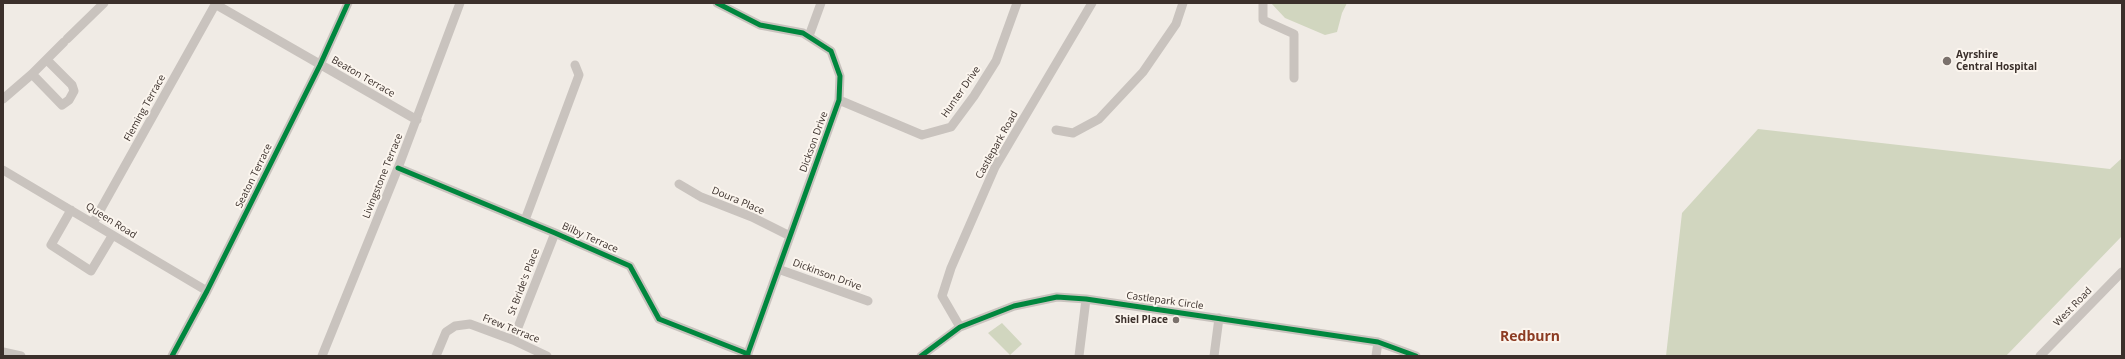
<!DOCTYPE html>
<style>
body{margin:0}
#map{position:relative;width:2125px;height:359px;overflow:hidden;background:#f0ebe5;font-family:"Open Sans",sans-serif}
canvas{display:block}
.frame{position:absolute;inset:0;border:4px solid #3b302b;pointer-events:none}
</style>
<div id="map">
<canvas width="2125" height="359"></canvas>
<div class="frame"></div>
</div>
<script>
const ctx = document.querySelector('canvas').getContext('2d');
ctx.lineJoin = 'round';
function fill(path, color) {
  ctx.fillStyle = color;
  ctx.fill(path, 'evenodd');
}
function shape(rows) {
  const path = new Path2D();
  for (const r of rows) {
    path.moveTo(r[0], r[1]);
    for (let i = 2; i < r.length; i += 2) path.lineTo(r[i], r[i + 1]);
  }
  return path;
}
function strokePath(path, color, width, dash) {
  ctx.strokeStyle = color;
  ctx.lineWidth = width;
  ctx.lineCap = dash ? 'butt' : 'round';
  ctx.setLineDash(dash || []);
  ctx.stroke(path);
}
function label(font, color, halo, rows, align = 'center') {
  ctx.font = font + ' "Open Sans",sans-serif';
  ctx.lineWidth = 4;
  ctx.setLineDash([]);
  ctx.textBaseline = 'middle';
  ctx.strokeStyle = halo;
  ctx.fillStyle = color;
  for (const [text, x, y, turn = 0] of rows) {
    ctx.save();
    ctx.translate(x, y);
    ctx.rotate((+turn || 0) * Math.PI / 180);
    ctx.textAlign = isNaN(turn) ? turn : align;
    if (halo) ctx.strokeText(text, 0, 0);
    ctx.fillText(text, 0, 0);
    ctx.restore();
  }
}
fill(shape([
 [1271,3,1347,3,1342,13,1337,32,1325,35,1285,18],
 [1758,129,2110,169,2122,158,2122,236,2006,356,1666,356,1682,213],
 [1002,323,1022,344,1010,355,988,333]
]), '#d1d6bf');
strokePath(shape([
 [717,3,760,25,803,33,831,51,840,76,839,100,747,356],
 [1263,3,1263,20,1294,34,1294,78],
 [215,4,417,120],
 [809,36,821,3],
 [67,39,104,3],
 [32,74,62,105,69,100,74,91,72,85,47,60],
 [3,99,32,74,64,42],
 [839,100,922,135,951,127,974,96,996,61,1017,3],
 [1056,130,1073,133,1099,119,1143,72,1176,24,1183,3],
 [398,168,555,233,630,266,659,319,748,354],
 [3,170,207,291],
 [679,184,701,197,752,217,790,236],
 [71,210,51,245,91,271,112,236],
 [525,220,579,75,575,65],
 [93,223,216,3],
 [778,269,868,301],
 [960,327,942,296,951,268,995,167,1092,3],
 [513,340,555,233],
 [3,352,21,356],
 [172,356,207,291,320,65,348,3],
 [322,356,398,168,460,3],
 [436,356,446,332,455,326,470,324,513,340,547,356],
 [921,356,960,327,1014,306,1057,297,1086,299,1378,342,1416,356],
 [1079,356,1086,299],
 [1214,356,1219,318],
 [1376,356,1378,342],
 [2040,356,2122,272]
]), '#c9c3be', 9);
strokePath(shape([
 [717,3,760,25,803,33,831,51,840,76,839,100,747,356],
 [398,168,555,233,630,266,659,319,748,354],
 [172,356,207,291,320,65,348,3],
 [921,356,960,327,1014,306,1057,297,1086,299,1378,342,1416,356]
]), '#00873e', 5);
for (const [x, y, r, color] of [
 [1947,61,5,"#7a716c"],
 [1176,320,4,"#7a716c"]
]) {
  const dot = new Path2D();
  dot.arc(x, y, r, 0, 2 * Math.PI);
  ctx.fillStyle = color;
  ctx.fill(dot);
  strokePath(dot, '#fbf5ee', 1.5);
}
label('bold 10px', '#3b302b', '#fbf5ee', [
 ["Ayrshire",1956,55],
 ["Central Hospital",1956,67],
 ["Shiel Place",1168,320,"right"]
], 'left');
label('10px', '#3b302b', '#fbf5ee', [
 ["Beaton Terrace",363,77,30],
 ["Hunter Drive",961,92,-55],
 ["Fleming Terrace",145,108,-61],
 ["Dickson Drive",814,142,-70],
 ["Castlepark Road",997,145,-61],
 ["Seaton Terrace",254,176,-64],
 ["Livingstone Terrace",383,176,-68],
 ["Doura Place",738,201,23],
 ["Queen Road",111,221,32],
 ["Bilby Terrace",590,238,24],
 ["Dickinson Drive",827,275,20],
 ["St Bride's Place",524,282,-69],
 ["Castlepark Circle",1165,301,8],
 ["West Road",2073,307,-46],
 ["Frew Terrace",511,329,22]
]);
label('bold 14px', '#8c3b22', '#fbf5ee', [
 ["Redburn",1530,337]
]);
</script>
